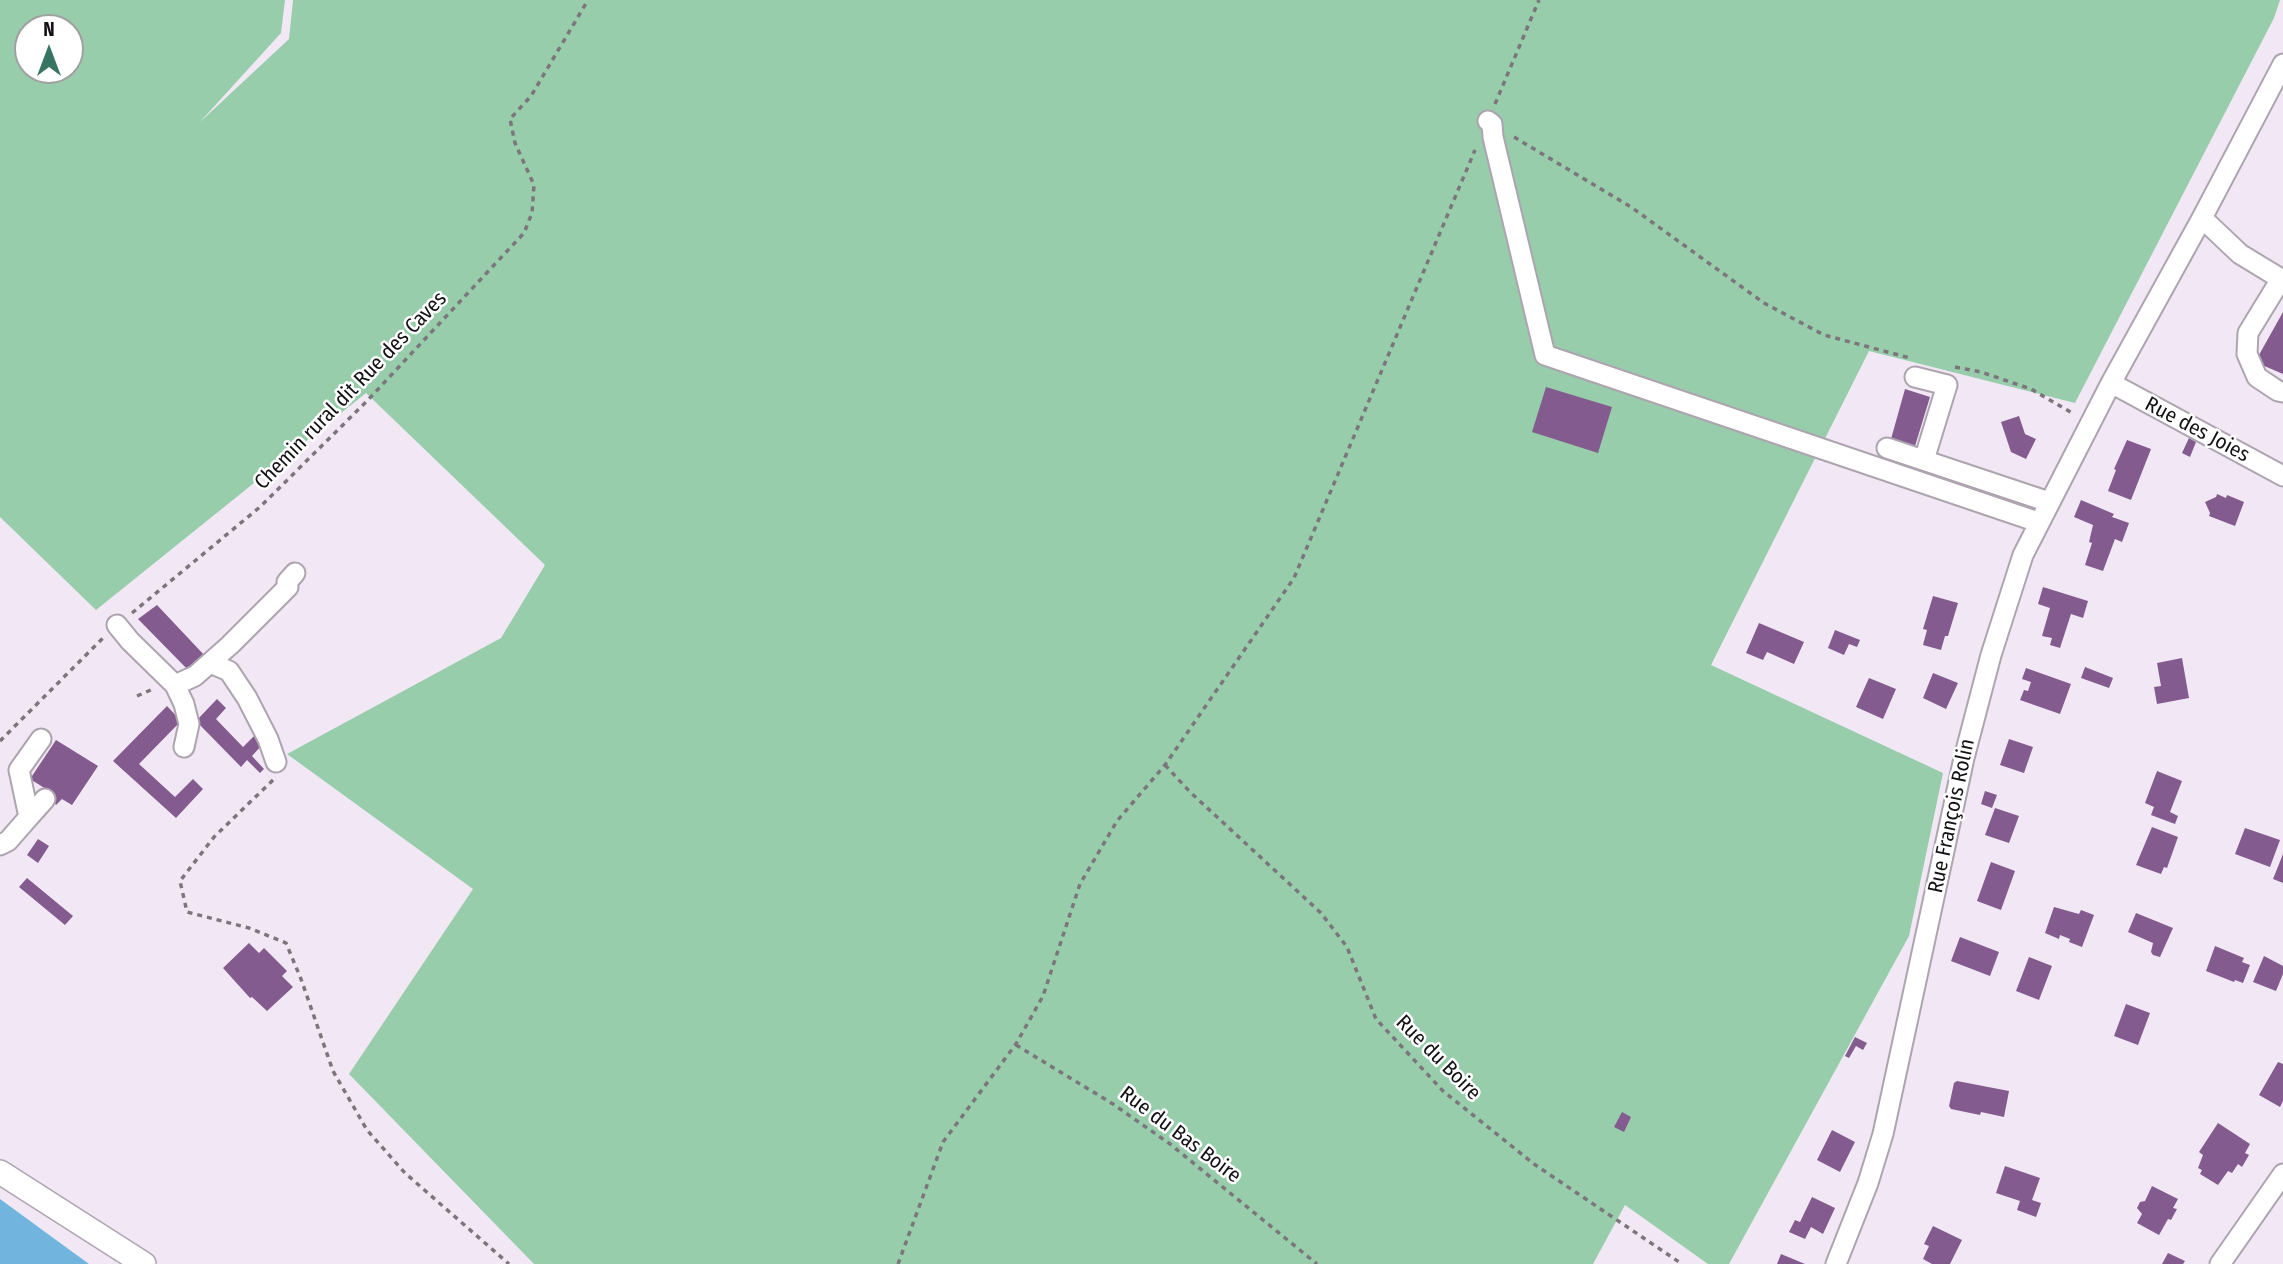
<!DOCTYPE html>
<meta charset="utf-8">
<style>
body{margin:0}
#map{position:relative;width:2283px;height:1264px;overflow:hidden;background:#f2e8f5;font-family:"Fira Sans Condensed",sans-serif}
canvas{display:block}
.north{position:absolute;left:14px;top:14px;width:70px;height:70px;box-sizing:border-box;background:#fff;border:2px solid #a1a0a1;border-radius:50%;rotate:0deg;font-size:19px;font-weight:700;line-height:28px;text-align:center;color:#141115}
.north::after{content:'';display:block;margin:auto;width:24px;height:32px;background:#377461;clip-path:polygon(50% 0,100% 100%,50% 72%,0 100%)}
</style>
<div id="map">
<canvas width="2283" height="1264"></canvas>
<div class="north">N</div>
</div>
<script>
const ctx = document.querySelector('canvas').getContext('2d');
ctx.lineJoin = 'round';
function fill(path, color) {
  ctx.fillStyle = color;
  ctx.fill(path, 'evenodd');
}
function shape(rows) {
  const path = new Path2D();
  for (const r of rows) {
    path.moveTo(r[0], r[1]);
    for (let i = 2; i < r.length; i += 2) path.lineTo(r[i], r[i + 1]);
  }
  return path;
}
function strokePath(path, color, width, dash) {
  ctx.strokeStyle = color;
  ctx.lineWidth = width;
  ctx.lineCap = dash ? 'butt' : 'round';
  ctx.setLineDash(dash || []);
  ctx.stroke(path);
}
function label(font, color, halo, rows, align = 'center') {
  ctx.font = font + ' "Fira Sans Condensed",sans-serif';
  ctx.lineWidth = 5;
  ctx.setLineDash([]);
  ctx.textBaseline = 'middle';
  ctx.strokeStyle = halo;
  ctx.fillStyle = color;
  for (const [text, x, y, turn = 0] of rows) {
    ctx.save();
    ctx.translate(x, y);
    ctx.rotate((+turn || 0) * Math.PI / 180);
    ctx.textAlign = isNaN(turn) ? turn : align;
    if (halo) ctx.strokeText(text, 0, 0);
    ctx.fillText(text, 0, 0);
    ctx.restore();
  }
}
fill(shape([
 [0,0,285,0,281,33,200,122,289,39,293,0,2280,0,2274,18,2075,403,1869,351,1711,665,1943,773,1909,936,1729,1264,1708,1264,1625,1205,1593,1264,534,1264,349,1074,473,889,287,754,501,638,545,565,366,393,96,610,0,517],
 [28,28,70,28,70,70,28,70]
]), '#97cdab');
fill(shape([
 [0,1199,89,1264,0,1264]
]), '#71b5de');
fill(shape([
 [2283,312,2283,374,2255,362],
 [1546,387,1612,407,1598,453,1532,432],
 [1905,389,1930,397,1915,446,1891,439],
 [2019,416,2025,434,2036,439,2026,459,2011,452,2001,422],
 [2189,438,2196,442,2190,457,2182,453],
 [2127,440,2151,449,2131,500,2108,491,2116,470,2114,469],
 [2217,494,2226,498,2227,495,2244,502,2235,526,2209,516,2210,513,2205,502,2216,497],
 [2081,500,2114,514,2112,517,2129,523,2122,542,2115,539,2103,571,2085,565,2092,543,2089,542,2093,525,2074,517],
 [2043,587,2088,601,2083,618,2071,614,2060,648,2050,645,2052,638,2042,636,2050,608,2038,604],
 [1933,596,1958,603,1948,636,1945,636,1941,650,1923,645,1927,630,1923,629],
 [157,605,206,657,191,673,138,619],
 [1759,623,1804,642,1794,664,1767,652,1763,660,1746,653],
 [1835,630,1860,640,1857,647,1849,644,1844,655,1828,648],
 [2182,658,2189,698,2157,704,2154,687,2161,686,2157,663],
 [2085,667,2113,678,2109,688,2081,678],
 [2026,668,2071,684,2060,714,2020,700,2024,690,2028,691,2031,682,2022,679],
 [1933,673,1958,683,1946,709,1923,698],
 [1869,678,1896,689,1883,719,1856,707],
 [217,699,226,708,216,719,243,747,254,736,262,745,252,756,264,769,260,773,247,760,241,767,196,721],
 [167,706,181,721,139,764,175,797,193,779,203,789,176,818,113,761],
 [2009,739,2033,747,2024,773,2000,765],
 [56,740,98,766,72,805,62,799,56,805,51,798,54,794,30,779],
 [2157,771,2182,781,2170,812,2178,816,2175,824,2151,815,2154,807,2145,803],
 [1985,791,1997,795,1992,808,1981,804],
 [1995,808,2019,816,2009,843,1985,835],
 [2152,827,2178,837,2167,868,2164,867,2161,874,2136,865],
 [2245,828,2280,840,2270,867,2235,854],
 [38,839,49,846,38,863,27,855],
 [2283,854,2283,883,2273,879],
 [1991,862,2015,871,2001,910,1977,901],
 [27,878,73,916,65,925,19,887],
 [2054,907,2079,914,2081,910,2094,915,2082,947,2069,942,2070,939,2060,935,2059,939,2045,933],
 [2136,913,2173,928,2160,957,2153,955,2151,952,2153,943,2128,932],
 [1960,937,1999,952,1990,976,1951,961],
 [249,943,259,953,264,948,287,971,282,976,293,987,267,1011,252,997,250,998,223,968],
 [2215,946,2244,958,2242,962,2250,965,2243,983,2235,980,2234,982,2206,971],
 [2264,956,2283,966,2283,974,2276,991,2253,982],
 [2029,957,2052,966,2039,1000,2016,991],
 [2126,1004,2150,1013,2138,1045,2114,1036],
 [1855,1037,1867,1043,1863,1050,1856,1046,1849,1058,1845,1056],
 [2278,1062,2283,1064,2283,1101,2280,1107,2259,1095],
 [1957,1081,2009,1091,2004,1117,1981,1112,1980,1115,1951,1109,1949,1106,1954,1083],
 [1622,1112,1631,1117,1624,1132,1614,1127],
 [2218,1123,2250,1144,2245,1153,2249,1155,2242,1167,2238,1164,2232,1173,2228,1171,2218,1185,2200,1174,2202,1170,2198,1168,2203,1155,2199,1152],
 [1832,1130,1855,1142,1840,1172,1817,1160],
 [2005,1166,2040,1178,2032,1200,2041,1203,2036,1217,2017,1210,2020,1201,1996,1193],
 [2152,1186,2178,1199,2173,1208,2177,1209,2171,1220,2168,1219,2159,1235,2137,1223,2142,1214,2137,1208,2140,1202,2145,1201],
 [1812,1197,1835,1208,1823,1234,1811,1227,1805,1239,1789,1232,1795,1220,1800,1222],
 [1933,1226,1962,1240,1950,1264,1932,1264,1923,1259,1929,1246,1924,1244],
 [2168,1253,2185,1261,2183,1264,2162,1264],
 [1781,1254,1805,1264,1777,1264]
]), '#835b8e');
const minor = shape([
 [1488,121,1492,124,1493,137,1545,355,2038,522],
 [2202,218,2240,254,2281,279,2248,333,2247,354,2257,377,2278,391,2283,392],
 [1915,377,1947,385,1924,460],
 [2111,383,2283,476],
 [1887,448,2049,502],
 [117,625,130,641,175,685,184,704,189,724,184,747],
 [210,663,229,671,247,698,268,739,276,762],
 [175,685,195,676,230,645,288,587,287,582,295,573],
 [29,817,45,799],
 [0,845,8,841,29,817,19,770,41,739],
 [1836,1264,1868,1183,1883,1134,1964,758,1991,655,2023,555,2111,383,2202,218,2283,64],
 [2220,1264,2283,1174]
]);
const major = shape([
 [0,1172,144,1264]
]);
strokePath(minor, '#ada4b0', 23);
strokePath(major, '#ada4b0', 26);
strokePath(shape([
 [1495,104,1539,0],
 [1514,137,1631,207,1764,303,1824,335,1910,358],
 [1955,367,1981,372,2031,389,2074,414],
 [132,613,260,507,367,401,524,233,532,213,534,185,515,143,510,119,531,96,588,0],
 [137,696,153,689],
 [0,741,105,636],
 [1165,765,1190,792,1321,913,1347,947,1376,1019,1443,1091,1534,1164,1682,1264],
 [273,780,214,837,180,881,187,912,249,928,286,943,301,979,333,1071,367,1130,405,1173,509,1264],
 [1016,1045,1113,1104,1170,1144,1317,1264],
 [898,1264,943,1142,1016,1044,1043,996,1080,884,1117,821,1165,765,1294,578,1475,150]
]), '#7c757d', 3.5, [5, 5]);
strokePath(minor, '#fff', 19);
strokePath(major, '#fff', 23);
label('21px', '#141115', '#fff', [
 ["Chemin rural dit Rue des Caves",351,391,-46],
 ["Rue des Joies",2197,430,28],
 ["Rue François Rolin",1952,816,-78],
 ["Rue du Boire",1438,1058,45],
 ["Rue du Bas Boire",1180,1135,37]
]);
</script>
